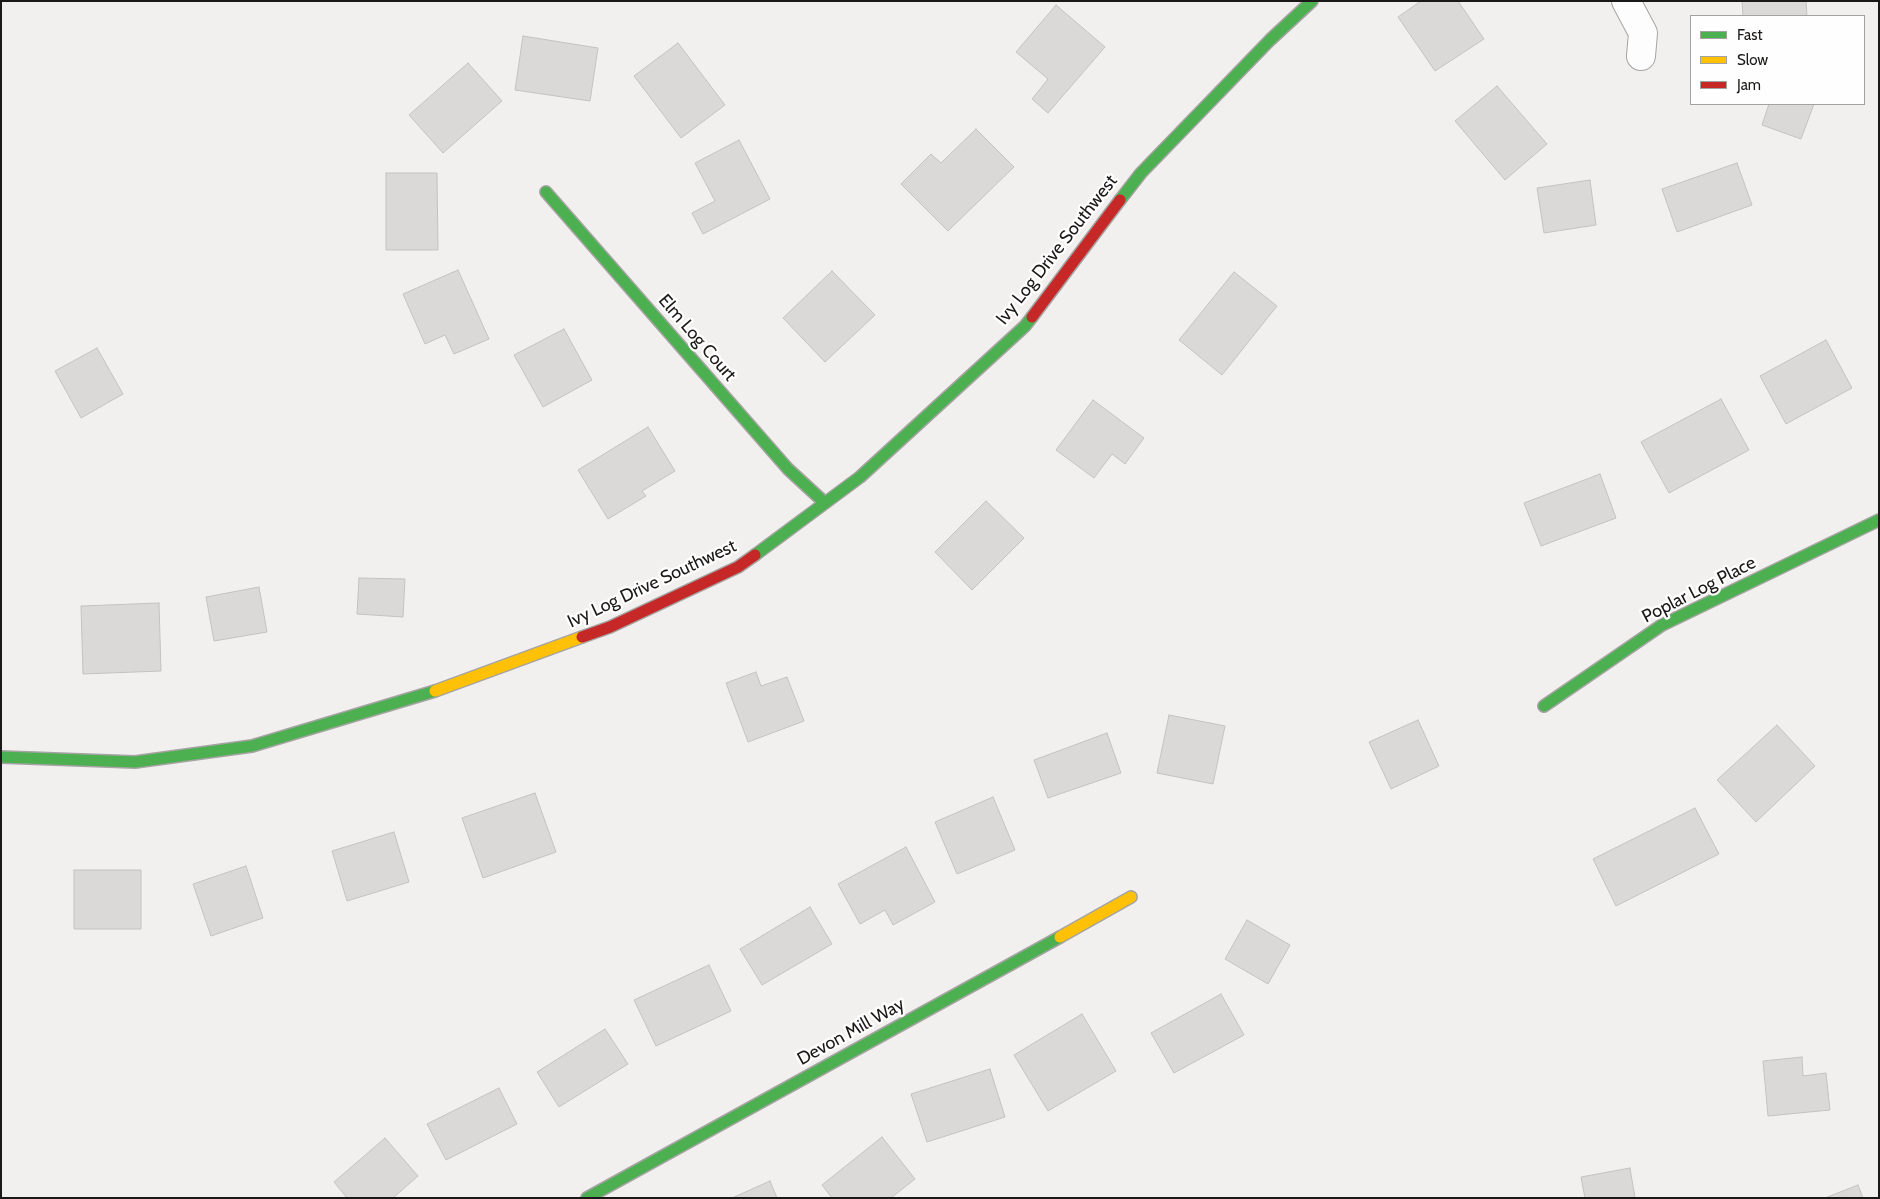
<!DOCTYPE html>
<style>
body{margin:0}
#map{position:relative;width:1880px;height:1199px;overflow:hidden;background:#f2f0ef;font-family:Cabin,sans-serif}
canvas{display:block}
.frame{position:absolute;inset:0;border:2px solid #1a1918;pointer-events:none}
.legend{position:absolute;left:1690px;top:15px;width:175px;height:90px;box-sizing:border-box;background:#fffefe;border:1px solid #a3a2a2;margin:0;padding:6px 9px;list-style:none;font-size:15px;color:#1a1918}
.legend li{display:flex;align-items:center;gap:10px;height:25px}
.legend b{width:25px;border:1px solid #a3a2a2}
</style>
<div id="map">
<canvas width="1880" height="1199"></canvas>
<div class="frame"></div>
<ul class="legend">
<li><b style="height:6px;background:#4caf50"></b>Fast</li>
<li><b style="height:6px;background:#ffc107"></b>Slow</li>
<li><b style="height:6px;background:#c62828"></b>Jam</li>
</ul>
</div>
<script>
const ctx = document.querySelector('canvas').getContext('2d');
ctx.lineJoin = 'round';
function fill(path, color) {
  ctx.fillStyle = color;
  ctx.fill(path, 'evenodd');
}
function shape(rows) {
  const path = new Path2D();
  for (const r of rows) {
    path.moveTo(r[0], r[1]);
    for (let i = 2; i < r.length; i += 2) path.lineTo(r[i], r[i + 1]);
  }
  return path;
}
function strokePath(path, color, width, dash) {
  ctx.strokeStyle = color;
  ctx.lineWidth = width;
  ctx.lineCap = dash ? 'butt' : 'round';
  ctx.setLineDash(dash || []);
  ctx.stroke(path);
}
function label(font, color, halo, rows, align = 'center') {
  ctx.font = font + ' Cabin,sans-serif';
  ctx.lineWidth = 4.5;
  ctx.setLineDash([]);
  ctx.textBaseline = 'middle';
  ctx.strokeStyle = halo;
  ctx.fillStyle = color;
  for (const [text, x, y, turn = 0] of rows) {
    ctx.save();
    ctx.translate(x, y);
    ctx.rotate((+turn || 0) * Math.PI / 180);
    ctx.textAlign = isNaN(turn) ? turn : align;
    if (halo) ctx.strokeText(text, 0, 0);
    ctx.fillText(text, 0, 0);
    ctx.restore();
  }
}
const building = shape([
 [1421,1,1458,1,1484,39,1435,71,1398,17,1421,1],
 [1742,1,1806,1,1807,16,1743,16,1742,1],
 [1056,5,1105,47,1048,113,1032,99,1048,79,1016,52,1056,5],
 [523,36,598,48,590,101,515,90,523,36],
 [678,43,725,105,681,138,634,76,678,43],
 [468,63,502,101,443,153,409,115,468,63],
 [1497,86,1547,144,1505,180,1455,121,1497,86],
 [1769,104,1814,104,1801,139,1762,125,1769,104],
 [976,129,1014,167,948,231,901,184,931,154,941,163,976,129],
 [739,140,770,199,703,234,692,213,715,201,695,163,739,140],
 [1737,163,1752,205,1677,232,1662,189,1737,163],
 [386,173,437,173,438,250,386,250,386,173],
 [1590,180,1596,225,1544,233,1537,188,1590,180],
 [458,270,489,339,454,354,445,335,425,344,403,294,458,270],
 [832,271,875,315,825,362,783,318,832,271],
 [1234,272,1277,306,1222,375,1179,340,1234,272],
 [564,329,592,380,543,407,514,355,564,329],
 [1826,340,1852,388,1786,424,1760,376,1826,340],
 [97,348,123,394,81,418,55,371,97,348],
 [1721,399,1749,450,1669,493,1641,442,1721,399],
 [1093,400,1144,438,1125,464,1112,454,1094,478,1056,450,1093,400],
 [648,427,675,471,642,491,646,496,608,519,578,470,648,427],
 [1600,474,1616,518,1541,546,1524,503,1600,474],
 [986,501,1024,538,972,590,935,552,986,501],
 [359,578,405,579,403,617,357,614,359,578],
 [259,587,267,632,214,641,206,597,259,587],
 [159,603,161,671,83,674,81,606,159,603],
 [756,672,761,686,787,677,804,721,748,742,726,683,756,672],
 [1169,715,1225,726,1213,784,1157,773,1169,715],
 [1418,720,1439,766,1391,789,1369,742,1418,720],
 [1777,725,1815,766,1756,822,1717,780,1777,725],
 [1107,733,1121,773,1048,798,1034,760,1107,733],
 [535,793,556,852,483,878,462,818,535,793],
 [993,797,1015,850,957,874,935,822,993,797],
 [1695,808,1719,854,1616,906,1593,859,1695,808],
 [394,832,409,882,347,901,332,851,394,832],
 [906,847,935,902,893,925,885,910,860,924,838,884,906,847],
 [246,866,263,918,211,936,193,884,246,866],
 [74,870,141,870,141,929,74,929,74,870],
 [810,907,832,944,762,985,740,949,810,907],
 [1247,920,1290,945,1268,984,1225,959,1247,920],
 [709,965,731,1011,656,1046,634,1000,709,965],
 [1221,994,1244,1035,1174,1073,1151,1033,1221,994],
 [1082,1014,1116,1071,1048,1111,1014,1055,1082,1014],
 [605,1029,628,1064,559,1107,537,1072,605,1029],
 [1802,1057,1803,1076,1826,1073,1830,1110,1768,1116,1763,1061,1802,1057],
 [990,1069,1005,1117,927,1142,911,1094,990,1069],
 [499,1088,517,1124,446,1160,427,1124,499,1088],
 [882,1137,915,1179,891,1198,832,1198,822,1185,882,1137],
 [385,1138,418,1176,393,1198,347,1198,334,1182,385,1138],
 [1630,1168,1635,1198,1585,1198,1581,1177,1630,1168],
 [770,1181,777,1198,732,1198,770,1181],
 [1858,1185,1863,1198,1825,1198,1858,1185]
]);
fill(building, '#dad9d8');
strokePath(building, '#c4c2c1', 1);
const street = shape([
 [1626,1,1643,33,1641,56]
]);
const fast = shape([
 [546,192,788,469,825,503],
 [1120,200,1141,173,1270,40,1312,1],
 [755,555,860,477,1025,326,1032,317],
 [1544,706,1662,625,1879,520],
 [1,757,135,762,252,746,435,691],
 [587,1198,1060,937]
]);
const slow = shape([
 [435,691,582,637],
 [1060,937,1131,897]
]);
const jam = shape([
 [1032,317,1120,200],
 [582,637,610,627,738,567,755,555]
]);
strokePath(street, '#a5a4a3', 30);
strokePath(fast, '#a5a4a3', 14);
strokePath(slow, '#a5a4a3', 14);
strokePath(jam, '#a5a4a3', 14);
strokePath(street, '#fdfdfd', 28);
strokePath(fast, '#4caf50', 11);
strokePath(slow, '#ffc107', 11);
strokePath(jam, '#c62828', 11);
label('18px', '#1a1918', '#fffefe', [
 ["Ivy Log Drive Southwest",1057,250,-52],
 ["Elm Log Court",697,338,49],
 ["Ivy Log Drive Southwest",652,584,-25],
 ["Poplar Log Place",1699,590,-27],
 ["Devon Mill Way",851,1032,-29]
]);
</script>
